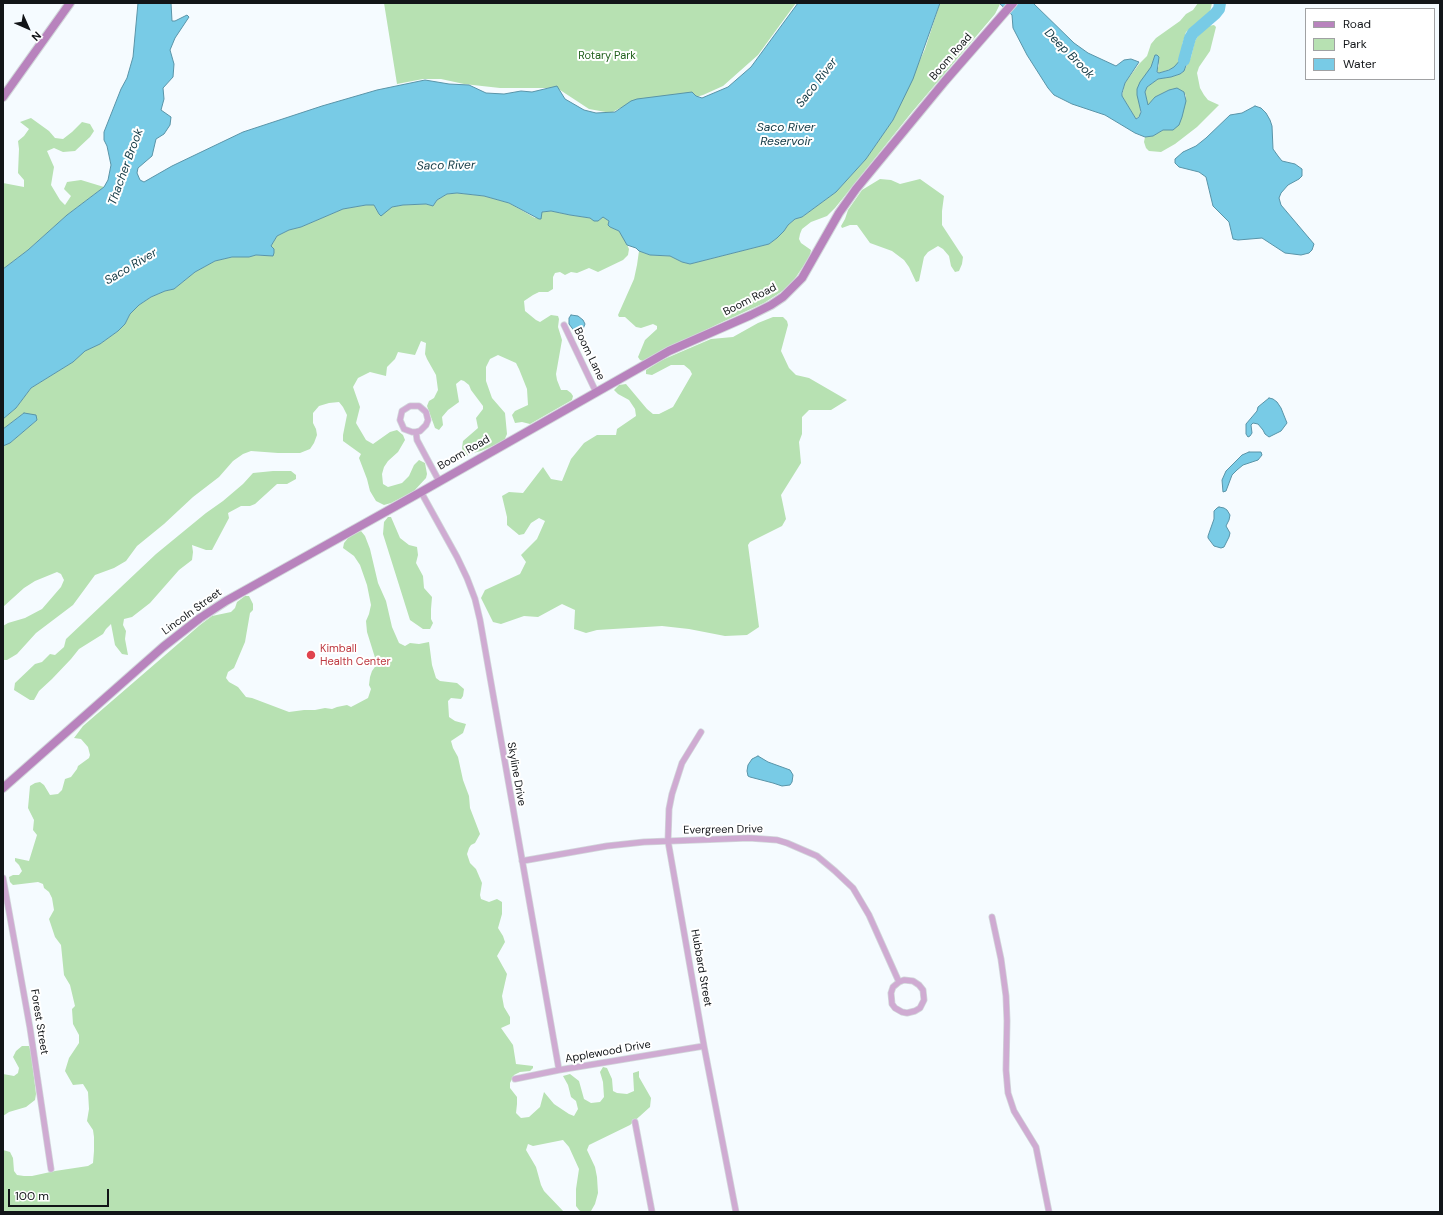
<!DOCTYPE html>
<style>
body{margin:0}
#map{position:relative;width:1443px;height:1215px;overflow:hidden;background:#f5fbff;font-family:"DM Sans",sans-serif}
canvas{display:block}
.frame{position:absolute;inset:0;border:4px solid #121518;pointer-events:none}
.legend{position:absolute;left:1305px;top:8px;width:130px;height:72px;box-sizing:border-box;background:#fff;border:1px solid #a0a1a3;margin:0;padding:5px 7px;list-style:none;font-size:12px;color:#121518}
.legend li{display:flex;align-items:center;gap:8px;height:20px}
.legend b{width:20px;border:1px solid #a0a1a3}
.north{position:absolute;left:8px;top:8px;width:40px;height:40px;-webkit-text-stroke:3px #fff;paint-order:stroke;rotate:135deg;font-size:11px;font-weight:700;line-height:16px;text-align:center;color:#121518}
.north::after{content:'';display:block;margin:auto;width:14px;height:18px;background:#121518;clip-path:polygon(50% 0,100% 100%,50% 72%,0 100%)}
.scale{position:absolute;left:8px;top:1189px;width:101px;height:18px;box-sizing:border-box;border:2px solid #121518;border-top:0;padding-left:5px;font-size:12px;line-height:14px;white-space:nowrap;color:#121518;-webkit-text-stroke:3px #fff;paint-order:stroke}
</style>
<div id="map">
<canvas width="1443" height="1215"></canvas>
<div class="frame"></div>
<ul class="legend">
<li><b style="height:5px;background:#b883bd"></b>Road</li>
<li><b style="height:11px;background:#b7e1b2"></b>Park</li>
<li><b style="height:11px;background:#78cbe6"></b>Water</li>
</ul>
<div class="north">N</div>
<div class="scale">100 m</div>
</div>
<script>
const ctx = document.querySelector('canvas').getContext('2d');
ctx.lineJoin = 'round';
function fill(path, color) {
  ctx.fillStyle = color;
  ctx.fill(path, 'evenodd');
}
function shape(rows) {
  const path = new Path2D();
  for (const r of rows) {
    path.moveTo(r[0], r[1]);
    for (let i = 2; i < r.length; i += 2) path.lineTo(r[i], r[i + 1]);
  }
  return path;
}
function strokePath(path, color, width, dash) {
  ctx.strokeStyle = color;
  ctx.lineWidth = width;
  ctx.lineCap = dash ? 'butt' : 'round';
  ctx.setLineDash(dash || []);
  ctx.stroke(path);
}
function label(font, color, halo, rows, align = 'center') {
  ctx.font = font + ' "DM Sans",sans-serif';
  ctx.lineWidth = 4;
  ctx.setLineDash([]);
  ctx.textBaseline = 'middle';
  ctx.strokeStyle = halo;
  ctx.fillStyle = color;
  for (const [text, x, y, turn = 0] of rows) {
    ctx.save();
    ctx.translate(x, y);
    ctx.rotate((+turn || 0) * Math.PI / 180);
    ctx.textAlign = isNaN(turn) ? turn : align;
    if (halo) ctx.strokeText(text, 0, 0);
    ctx.fillText(text, 0, 0);
    ctx.restore();
  }
}
fill(shape([
 [384,3,796,3,758,55,723,86,703,95,686,100,620,108,611,113,589,109,557,88,500,88,464,84,441,79,423,79,397,84],
 [940,3,1000,4,995,14,912,112,835,208,827,216,811,222,802,229,800,234,799,239,801,243,811,250,810,256,790,286,764,303,718,324,654,356,643,361,640,360,638,357,645,340,657,329,657,326,653,324,641,328,636,327,625,317,619,317,618,315,634,279,637,265,639,251,650,255,670,256,682,262,690,264,769,244,777,238,784,231,788,225,795,219,802,217,836,192,866,159,893,120,925,49],
 [1198,3,1212,3,1210,12,1186,32,1182,45,1183,57,1174,68,1159,73,1157,71,1159,65,1155,55,1140,106,1140,115,1136,119,1122,96,1125,83,1139,64,1147,56,1151,44,1156,38,1180,21,1186,14,1193,10],
 [1214,25,1216,27,1210,51,1199,67,1197,73,1200,88,1204,95,1208,100,1219,105,1197,127,1175,144,1161,152,1149,151,1146,148,1144,142,1145,137,1153,136,1163,130,1173,130,1182,117,1186,96,1184,92,1177,89,1169,90,1155,97,1149,105,1147,104,1145,92,1147,87,1158,79,1171,77,1180,74,1184,71,1191,57,1195,41,1198,36,1208,26],
 [31,118,49,131,55,138,63,139,72,132,82,122,90,124,94,131,90,137,75,151,63,152,54,148,47,151,54,167,51,185,60,200,65,205,71,196,64,189,67,182,81,180,104,187,67,215,28,250,3,269,3,183,24,187,24,180,18,173,19,149,18,141,24,136,29,129,20,122],
 [880,179,891,180,900,184,920,179,944,196,942,211,942,225,963,257,962,264,959,271,955,272,951,266,949,256,943,249,938,246,928,252,924,257,919,281,916,282,909,267,904,260,892,251,870,243,857,225,850,225,842,228,841,226,845,219,848,210,862,190],
 [457,193,484,196,509,203,535,218,542,212,551,211,570,215,590,218,598,221,603,217,607,218,609,221,608,225,610,227,619,231,624,238,629,249,628,255,623,260,598,272,589,268,577,273,571,272,565,275,560,272,555,273,553,277,553,289,548,292,539,292,533,295,524,301,525,311,536,320,540,322,551,315,558,316,559,319,558,327,562,340,556,374,557,380,561,390,567,390,571,393,573,396,572,400,530,424,522,422,515,423,512,415,515,411,528,405,527,389,519,369,516,363,498,355,490,359,486,367,486,381,492,398,505,413,507,434,504,441,481,451,473,453,464,457,462,448,463,441,478,428,476,418,483,409,483,406,471,390,469,385,464,381,461,380,456,384,459,402,448,410,442,417,443,425,439,430,435,428,427,406,429,401,434,398,438,390,436,375,427,359,425,354,426,343,421,341,415,355,398,352,395,359,387,367,386,376,370,372,358,378,353,387,360,407,356,423,366,440,373,444,390,432,397,430,403,435,405,440,398,452,388,461,384,467,382,474,383,484,388,487,402,483,409,476,414,465,419,460,425,463,427,474,426,478,414,491,391,503,384,505,376,501,370,491,367,479,359,458,361,454,343,441,343,435,347,415,343,407,339,402,329,403,319,406,313,413,313,423,316,429,317,435,314,443,310,449,300,453,278,453,251,451,243,454,233,461,219,477,193,497,164,524,137,546,126,561,114,568,95,575,73,605,36,633,17,654,7,660,3,660,3,626,8,623,25,618,42,609,61,587,64,580,61,574,57,572,35,581,24,588,3,607,3,446,10,443,37,420,24,413,3,429,3,419,16,408,31,388,73,362,84,351,100,344,118,331,125,324,130,314,139,305,151,297,165,291,174,289,195,272,215,261,232,257,249,257,256,255,265,256,277,236,289,230,301,227,343,209,366,205,374,205,379,214,392,207,403,205,426,204,433,206,437,200,447,194],
 [773,317,783,317,787,321,788,325,781,351,789,368,796,375,809,378,847,400,831,410,809,410,802,417,802,434,799,442,801,463,781,495,786,519,782,526,750,542,748,545,759,627,747,635,725,636,689,629,662,626,597,630,586,633,574,629,575,610,562,604,538,617,524,616,501,624,493,622,481,598,485,590,520,574,526,562,521,555,537,539,545,521,539,518,531,523,524,534,519,535,507,525,507,517,502,496,509,492,523,493,543,467,551,479,562,481,571,459,584,443,597,435,616,435,617,429,636,416,635,409,629,400,618,394,614,390,619,385,626,384,647,409,653,414,659,414,673,407,692,374,690,370,684,365,671,365,652,375,646,374,646,370,662,360,711,339,733,337,758,323],
 [273,471,291,471,296,475,296,479,287,484,277,484,255,504,250,506,241,506,228,513,229,518,212,550,206,550,192,545,193,552,192,560,179,570,150,603,132,617,124,619,123,625,126,631,125,639,128,655,122,654,115,645,111,624,106,629,103,634,79,649,71,659,52,679,39,691,34,700,30,700,14,690,15,683,35,664,42,662,50,654,55,655,64,647,66,639,156,554,206,513,223,501,243,484,253,473],
 [388,517,391,517,400,538,409,545,417,547,418,555,416,563,423,576,424,588,432,597,431,609,431,619,433,623,430,629,423,629,410,620,383,534,384,522],
 [361,531,365,536,370,549,378,583,386,601,392,627,399,643,405,646,410,643,419,644,429,642,432,665,436,678,440,681,457,683,464,689,463,696,461,699,451,698,448,701,449,717,455,721,466,724,463,733,451,741,453,748,458,757,463,780,469,796,470,808,480,834,475,843,471,845,469,848,467,854,470,863,476,869,482,883,480,895,481,899,489,902,497,899,502,902,502,914,498,928,503,936,505,942,497,956,507,974,502,996,504,1007,510,1017,510,1024,501,1028,513,1045,516,1064,533,1066,533,1068,530,1071,520,1072,514,1075,510,1083,510,1088,517,1097,517,1104,516,1113,521,1118,529,1117,540,1107,544,1092,554,1104,569,1114,574,1116,578,1109,576,1101,571,1097,568,1085,563,1076,570,1074,579,1081,584,1099,591,1103,600,1102,604,1097,603,1082,600,1072,603,1067,607,1068,612,1079,613,1091,617,1093,627,1094,634,1091,633,1073,639,1071,639,1077,651,1098,650,1107,630,1125,589,1145,587,1150,595,1167,597,1177,598,1193,595,1204,591,1211,588,1212,582,1212,579,1210,576,1206,576,1189,579,1169,569,1147,563,1140,533,1146,528,1144,526,1150,536,1167,541,1185,544,1191,564,1212,3,1212,3,1150,10,1152,13,1158,14,1171,17,1175,24,1176,32,1176,55,1171,88,1166,93,1163,94,1151,94,1137,93,1130,87,1121,89,1109,88,1092,83,1084,73,1085,65,1071,69,1058,79,1043,79,1035,73,1024,72,1009,75,1006,70,985,64,975,61,945,55,937,49,919,54,910,52,898,49,892,44,888,43,884,38,882,13,885,10,882,9,877,13,875,19,875,22,871,19,865,15,861,15,858,29,861,37,835,33,830,34,820,28,808,30,786,35,783,40,782,44,785,50,795,58,794,62,790,65,779,71,777,77,769,78,766,89,758,90,755,88,747,81,739,74,738,83,726,200,625,212,616,231,612,235,608,237,602,245,596,249,596,253,604,253,610,250,613,245,642,234,668,228,672,226,678,229,682,238,687,246,697,252,698,289,712,304,710,315,710,325,708,332,709,337,707,347,705,351,707,368,698,371,689,369,685,370,677,372,671,377,664,367,632,366,621,369,614,371,605,367,585,360,565,354,556,343,548,344,543,348,538,354,534],
 [22,1046,29,1046,31,1052,36,1094,35,1100,26,1107,9,1112,3,1116,3,1074,14,1076,18,1073,19,1068,13,1057,16,1051]
]), '#b7e1b2');
const water = shape([
 [138,3,171,3,172,21,175,21,187,15,189,17,175,38,170,50,174,64,173,77,163,88,164,99,161,110,171,117,170,125,164,134,156,139,152,156,138,168,137,173,140,180,144,182,172,166,243,132,322,106,377,90,425,80,449,84,469,85,486,93,504,94,521,91,532,92,557,86,565,99,584,110,596,113,615,112,631,101,637,99,692,92,696,96,702,98,728,87,751,67,798,3,940,3,913,79,893,120,866,159,836,192,802,217,795,219,788,225,784,231,777,238,769,244,690,264,682,262,670,256,650,255,639,251,636,248,627,245,619,231,610,227,608,225,609,221,603,217,598,221,594,221,590,218,570,215,551,211,542,212,541,219,539,219,509,203,484,196,457,193,447,194,437,200,433,206,426,204,403,205,392,207,381,216,379,214,374,205,366,205,343,209,301,227,289,230,277,236,271,246,274,249,274,253,273,256,256,255,249,257,232,257,215,261,195,272,174,289,165,291,151,297,139,305,130,314,125,324,118,331,100,344,85,351,73,362,31,388,16,408,3,419,3,269,28,250,67,215,104,187,108,180,111,165,107,146,104,140,104,132,121,89,127,78,133,57,138,3],
 [999,3,1033,3,1074,43,1088,53,1116,66,1124,60,1131,59,1139,62,1125,83,1122,93,1122,96,1136,119,1139,117,1141,112,1137,95,1137,89,1140,82,1151,67,1155,55,1157,55,1159,57,1157,72,1159,73,1169,70,1174,67,1183,57,1189,41,1188,60,1184,71,1180,74,1171,77,1158,79,1147,87,1145,92,1148,105,1155,97,1169,90,1177,88,1184,92,1186,101,1182,117,1179,125,1173,130,1163,130,1153,136,1145,137,1135,133,1105,115,1072,104,1054,95,1048,88,1027,55,1013,28,1012,15,999,3],
 [1255,106,1261,108,1266,113,1270,120,1272,126,1273,149,1278,156,1282,161,1295,164,1302,169,1302,176,1299,179,1288,185,1281,193,1279,198,1281,205,1314,244,1312,250,1309,253,1301,255,1285,253,1262,238,1238,240,1233,239,1229,222,1213,206,1206,177,1199,172,1179,167,1175,163,1175,159,1183,152,1196,146,1206,138,1230,115,1242,113,1255,106],
 [571,315,578,316,583,320,585,324,583,329,579,333,575,332,569,324,569,318,571,315],
 [1269,398,1273,399,1277,402,1281,408,1287,423,1281,431,1269,437,1265,434,1263,430,1258,424,1253,423,1251,425,1252,433,1250,436,1248,437,1246,434,1246,424,1257,411,1258,407,1269,398],
 [24,413,36,415,37,420,10,443,3,446,3,429,24,413],
 [1249,452,1261,452,1262,455,1258,460,1243,465,1237,470,1232,475,1226,491,1223,492,1222,480,1226,471,1242,455,1249,452],
 [1219,507,1224,508,1227,510,1230,515,1229,520,1226,526,1230,533,1229,537,1224,547,1221,548,1214,546,1208,538,1208,536,1214,519,1214,511,1217,508,1219,507],
 [758,756,768,762,790,770,793,775,792,782,790,785,782,786,773,783,750,777,748,776,747,771,748,765,752,759,758,756]
]);
fill(water, '#78cbe6');
strokePath(water, '#5994a8', 1);
strokePath(shape([
 [1184,60,1190,38,1193,33,1215,14,1219,9,1220,3]
]), '#78cbe6', 12);
const street = shape([
 [564,325,596,392],
 [416,432,412,432,404,429,400,420,402,411,410,406,419,406,426,412,428,420,426,425,420,431,416,432,417,440,439,481],
 [421,492,457,557,467,578,475,599,480,620,559,1070],
 [701,732,682,763,672,794,669,809,668,841,704,1046,736,1212],
 [522,861,607,846,644,842,749,838,777,840,787,843,817,856,835,871,853,888,869,915,899,982,893,987,891,993,892,1004,895,1008,902,1012,907,1013,915,1011,920,1008,924,1000,923,990,919,985,913,981,904,980,899,982],
 [3,878,30,1028,51,1169],
 [992,917,1001,959,1006,996,1007,1021,1006,1070,1008,1093,1014,1111,1036,1147,1049,1212],
 [515,1079,559,1070,704,1046],
 [635,1122,652,1212]
]);
const secondary = shape([
 [3,97,70,3],
 [3,788,163,647,200,618,226,601,421,492,669,351,751,315,771,305,783,297,802,278,839,213,856,189,945,81,1013,3]
]);
strokePath(street, '#d1d6da', 7);
strokePath(secondary, '#d1d6da', 10);
strokePath(street, '#cfabd2', 5.5);
strokePath(secondary, '#b883bd', 8);
for (const [x, y, r, color] of [
 [311,655,5,"#e0444e"]
]) {
  const dot = new Path2D();
  dot.arc(x, y, r, 0, 2 * Math.PI);
  ctx.fillStyle = color;
  ctx.fill(dot);
  strokePath(dot, '#fff', 1.5);
}
label('11px', '#22611e', '#fff', [
 ["Rotary Park",607,56]
]);
label('11px', '#121518', '#fff', [
 ["Boom Road",951,57,-49],
 ["Boom Road",750,300,-27],
 ["Boom Lane",589,354,64],
 ["Boom Road",464,453,-30],
 ["Lincoln Street",192,612,-36],
 ["Skyline Drive",516,774,80],
 ["Evergreen Drive",723,830,-1],
 ["Hubbard Street",701,968,80],
 ["Forest Street",39,1022,81],
 ["Applewood Drive",608,1052,-10]
]);
label('11px', '#be3a42', '#fff', [
 ["Kimball",320,649],
 ["Health Center",320,662]
], 'left');
label('italic 12px', '#113843', '#fff', [
 ["Deep Brook",1069,54,45],
 ["Saco River",817,83,-52],
 ["Saco River",786,128],
 ["Reservoir",786,142],
 ["Saco River",446,166,-1],
 ["Thacher Brook",126,167,-70],
 ["Saco River",131,267,-31]
]);
</script>
